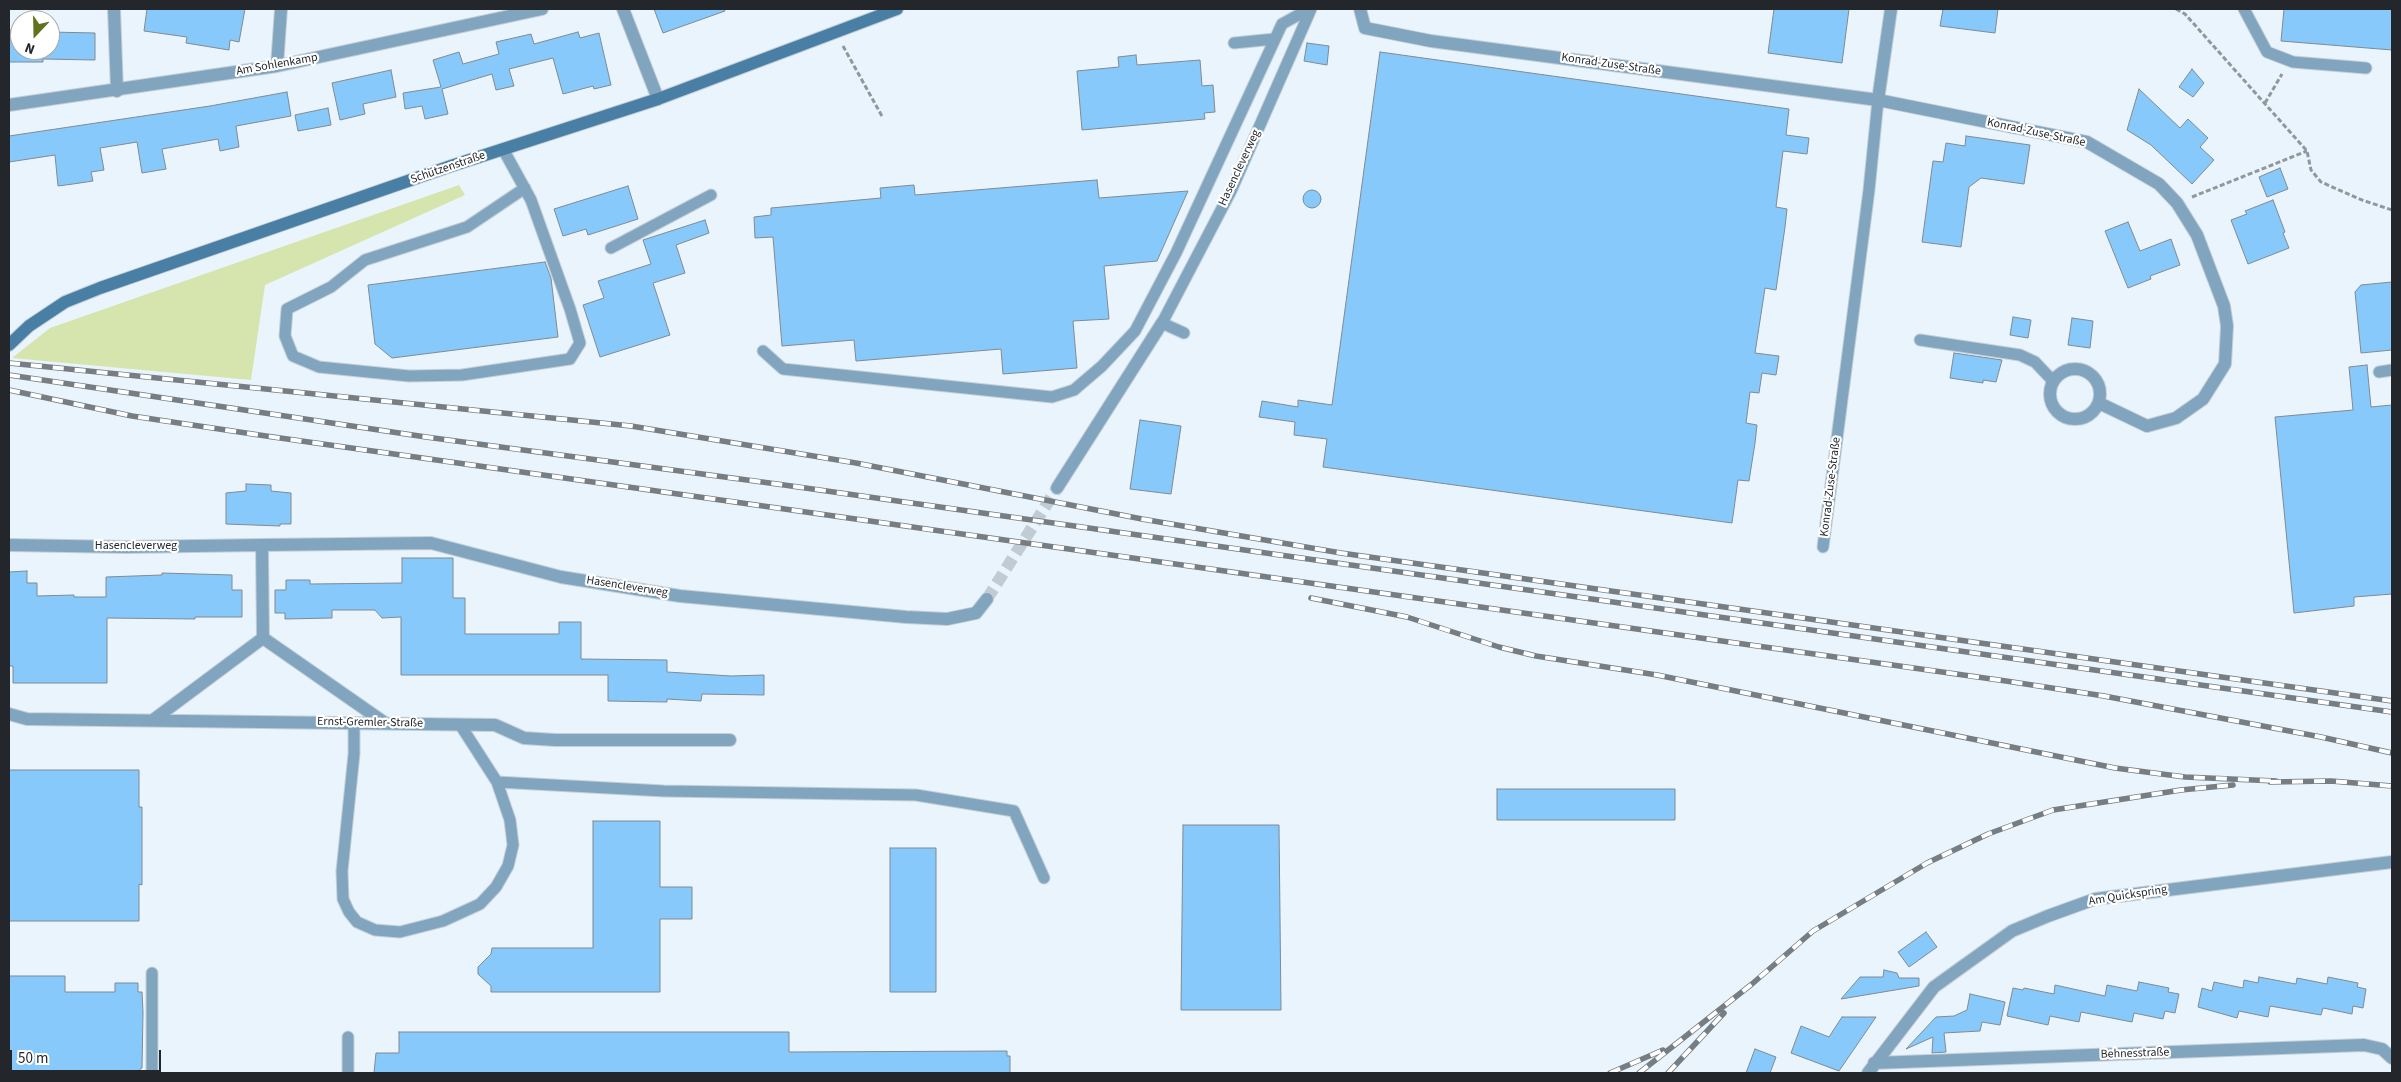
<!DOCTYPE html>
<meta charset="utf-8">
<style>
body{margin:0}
#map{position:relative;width:2401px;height:1082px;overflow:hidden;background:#e9f4fd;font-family:"Source Sans 3",sans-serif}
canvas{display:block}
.frame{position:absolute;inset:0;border:10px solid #23272b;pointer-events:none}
.north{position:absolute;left:10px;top:10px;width:50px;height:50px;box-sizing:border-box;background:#fff;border:1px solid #a7a9aa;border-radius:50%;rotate:201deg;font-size:14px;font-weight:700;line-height:20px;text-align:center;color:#23272b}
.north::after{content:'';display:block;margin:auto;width:18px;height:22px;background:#62721f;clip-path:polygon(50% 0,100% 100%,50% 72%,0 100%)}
.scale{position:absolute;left:10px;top:1050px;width:151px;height:22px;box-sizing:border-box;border:2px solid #23272b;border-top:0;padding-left:6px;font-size:15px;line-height:18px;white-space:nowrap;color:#23272b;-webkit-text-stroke:4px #fff;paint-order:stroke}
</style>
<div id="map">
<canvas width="2401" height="1082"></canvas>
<div class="frame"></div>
<div class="north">N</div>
<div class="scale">50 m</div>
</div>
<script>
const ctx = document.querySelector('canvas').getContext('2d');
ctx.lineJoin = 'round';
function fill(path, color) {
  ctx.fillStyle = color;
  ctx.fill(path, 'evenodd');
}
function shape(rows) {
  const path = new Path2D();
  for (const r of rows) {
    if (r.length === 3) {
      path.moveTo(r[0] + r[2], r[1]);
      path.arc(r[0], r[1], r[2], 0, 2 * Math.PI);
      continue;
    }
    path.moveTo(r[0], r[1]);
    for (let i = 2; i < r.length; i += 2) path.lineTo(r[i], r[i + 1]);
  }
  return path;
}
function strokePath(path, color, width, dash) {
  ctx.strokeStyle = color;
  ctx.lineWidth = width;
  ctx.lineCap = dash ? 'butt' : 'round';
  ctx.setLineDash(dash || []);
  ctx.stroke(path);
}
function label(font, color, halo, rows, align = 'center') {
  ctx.font = font + ' "Source Sans 3",sans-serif';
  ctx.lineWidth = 4.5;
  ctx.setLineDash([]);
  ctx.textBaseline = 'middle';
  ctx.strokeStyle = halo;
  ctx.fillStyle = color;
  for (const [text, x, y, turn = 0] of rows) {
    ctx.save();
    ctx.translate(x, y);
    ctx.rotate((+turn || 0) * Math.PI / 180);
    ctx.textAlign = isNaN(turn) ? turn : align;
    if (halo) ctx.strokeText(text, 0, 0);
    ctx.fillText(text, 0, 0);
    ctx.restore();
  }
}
fill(shape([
 [459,185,465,195,265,285,251,380,12,358,50,328]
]), '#d6e5ad');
const building = shape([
 [147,9,245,9,239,42,230,40,229,50,186,43,187,37,144,31,147,9],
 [654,9,724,9,725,11,663,33,654,9],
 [1774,9,1849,9,1842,63,1768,53,1774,9],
 [1943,9,1998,9,1995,33,1940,26,1943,9],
 [2284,9,2392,9,2392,50,2281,41,2284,9],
 [10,30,20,31,20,50,50,50,50,32,95,33,95,60,43,59,43,62,9,62,10,30],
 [578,32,580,38,599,33,611,85,594,89,593,86,563,94,553,58,509,69,514,86,496,90,492,74,442,89,448,114,425,119,422,106,405,109,403,93,441,87,433,60,459,52,463,64,499,54,496,42,531,34,534,44,578,32],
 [1307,43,1329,46,1327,65,1304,61,1307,43],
 [1380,52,1789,109,1786,135,1809,138,1807,154,1783,151,1776,207,1787,209,1785,227,1776,290,1765,288,1755,353,1779,356,1776,375,1762,373,1759,393,1750,392,1746,423,1757,425,1755,443,1749,481,1738,480,1732,523,1323,467,1327,439,1294,435,1295,422,1259,417,1262,401,1298,407,1298,400,1332,405,1380,52],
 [1136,55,1137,65,1200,60,1202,86,1213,85,1215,112,1204,113,1205,119,1082,130,1077,71,1119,67,1118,57,1136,55],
 [2192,69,2204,83,2193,97,2179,87,2192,69],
 [391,70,396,97,363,104,365,114,340,120,332,83,391,70],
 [2139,89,2180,128,2188,119,2208,138,2200,147,2214,160,2192,184,2151,145,2127,130,2139,89],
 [287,92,291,116,236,126,239,147,220,151,218,139,162,149,166,169,142,173,137,142,100,148,104,170,91,172,93,181,73,184,58,186,55,155,9,162,9,136,210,106,287,92],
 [328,108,331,125,298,131,295,115,328,108],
 [1966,136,2030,145,2024,184,1981,178,1969,187,1961,247,1922,242,1933,161,1943,162,1946,143,1965,146,1966,136],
 [2280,168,2288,189,2267,197,2259,177,2280,168],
 [1097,180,1099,198,1188,191,1157,261,1104,266,1109,319,1073,321,1077,368,1003,374,1001,349,856,361,854,340,782,346,773,237,755,238,754,217,771,215,771,208,881,198,880,188,914,185,915,195,1097,180],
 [628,186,638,219,588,235,586,229,563,236,554,209,628,186],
 [1312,199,9],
 [2273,200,2285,232,2283,233,2289,248,2248,264,2231,220,2247,214,2245,211,2273,200],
 [705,220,709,233,676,245,685,273,653,283,670,335,600,357,583,305,604,298,598,281,651,264,643,240,705,220],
 [2128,222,2140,251,2171,239,2180,265,2150,276,2151,279,2128,288,2105,231,2128,222],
 [545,262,551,278,558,337,392,358,375,344,368,285,545,262],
 [2392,282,2392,350,2361,353,2355,292,2361,285,2392,282],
 [2013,317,2031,320,2028,338,2010,335,2013,317],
 [2072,318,2093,321,2090,348,2068,345,2072,318],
 [1954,353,2002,360,1996,382,1983,380,1983,383,1950,378,1954,353],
 [2367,365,2371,407,2392,405,2392,594,2354,597,2354,606,2294,613,2275,417,2353,410,2349,367,2367,365],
 [1140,420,1181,426,1171,494,1130,489,1140,420],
 [246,484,271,485,271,491,291,493,291,524,280,524,280,526,226,524,226,493,246,491,246,484],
 [402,558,453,558,453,598,465,598,465,634,559,634,559,622,581,622,581,659,667,660,667,672,731,676,764,675,764,695,702,694,701,701,667,699,667,702,608,701,608,675,401,675,401,617,382,618,375,610,332,610,332,618,285,619,285,613,275,613,275,590,286,590,286,580,310,580,310,584,402,583,402,558],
 [27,571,27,583,37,583,37,596,74,595,74,597,106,597,106,577,162,575,162,573,232,575,232,590,242,590,242,617,195,617,195,619,107,618,107,683,13,683,13,666,9,666,9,572,27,571],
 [9,770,139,770,139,807,142,807,142,885,139,884,139,921,9,921,9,770],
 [1497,789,1675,789,1675,820,1497,820,1497,789],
 [593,821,660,821,660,887,692,887,692,919,660,919,660,992,491,992,491,986,478,974,478,967,491,954,492,948,593,948,593,821],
 [1183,825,1279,825,1281,1010,1181,1010,1183,825],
 [890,848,936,848,936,992,890,992,890,848],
 [1926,932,1937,947,1909,967,1898,952,1926,932],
 [1884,970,1897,973,1899,978,1919,978,1919,986,1841,999,1860,977,1883,977,1884,970],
 [9,976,65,976,65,992,115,992,115,983,138,983,138,992,142,992,143,1012,142,1068,140,1069,140,1073,9,1073,9,976],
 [2259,977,2296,984,2297,978,2327,984,2328,977,2358,983,2357,987,2366,989,2363,1008,2353,1006,2352,1014,2323,1008,2321,1015,2270,1006,2268,1017,2239,1011,2237,1018,2198,1007,2202,988,2212,991,2214,982,2243,988,2244,980,2258,983,2259,977],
 [2139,982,2169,988,2168,992,2179,994,2175,1013,2165,1011,2163,1019,2134,1013,2132,1022,2081,1012,2079,1022,2050,1016,2048,1025,2007,1016,2013,988,2023,990,2024,988,2054,994,2055,985,2105,996,2107,985,2137,991,2139,982],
 [1970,994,2005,1002,2000,1025,1982,1022,1980,1031,1944,1033,1946,1052,1932,1053,1933,1037,1906,1049,1936,1017,1954,1016,1967,1010,1970,994],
 [1842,1017,1876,1017,1839,1071,1791,1053,1801,1026,1829,1037,1842,1017],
 [399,1032,789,1032,789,1052,1007,1051,1007,1056,1010,1056,1010,1073,374,1073,376,1053,399,1053,399,1032],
 [1755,1049,1776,1057,1770,1073,1746,1073,1755,1049]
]);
fill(building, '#87c9fa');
strokePath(building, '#808a92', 1);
strokePath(shape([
 [987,599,1057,488]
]), '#c1cbd3', 12, [12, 6]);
const service = shape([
 [2244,9,2267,52,2293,62,2366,68],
 [1234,43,1274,39],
 [503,149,531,200,570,309,580,343,570,359,462,375,409,376,319,367,293,356,285,336,287,309,331,287,365,260,467,227,525,188],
 [611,248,711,195],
 [1184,333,1162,323,1231,191,1311,9],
 [1920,340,2020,355,2035,362,2053,381],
 [763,351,783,369,1052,397,1074,390,1102,366,1135,331,1176,253,1282,24,1309,9],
 [2379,372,2392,370],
 [1823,547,1869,190,1878,100],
 [354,723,354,754,342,871,343,899,349,912,357,922,375,930,400,932,443,921,480,904,496,887,508,866,513,845,510,820,497,782],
 [461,726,497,782,664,791,916,795,1014,811,1044,878],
 [152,1073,152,973],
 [348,1073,348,1037]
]);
const pedestrian = shape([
 [1057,488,1162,323],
 [262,545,431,543,561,577,680,596,906,617,947,619,976,613,987,599]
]);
const minor = shape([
 [114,9,117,91],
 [623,9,658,99],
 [1360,9,1365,28,1431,41,1878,100],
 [1891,9,1878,100,2087,142,2159,184,2177,203,2197,235,2224,306,2227,326,2225,364,2203,399,2176,418,2147,426,2099,403],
 [277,66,281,9],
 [9,105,277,66,542,9],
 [2075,394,25],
 [9,545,126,547,262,545,263,638,153,720],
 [263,638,385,723],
 [9,714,27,719,495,725,524,738,555,740,730,740],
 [1874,1063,2364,1045,2382,1049,2392,1058],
 [1868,1073,1934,987,2012,931,2048,916,2095,899,2392,862]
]);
const secondary = shape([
 [9,345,29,326,65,302,100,288,451,166,658,99,897,9]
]);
strokePath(service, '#c5cfd7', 13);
strokePath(pedestrian, '#c5cfd7', 14);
strokePath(minor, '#c5cfd7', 14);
strokePath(secondary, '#c5cfd7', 14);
strokePath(shape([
 [2176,9,2185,14,2307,151,2311,170,2321,182,2362,200,2392,210],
 [843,46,883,118],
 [2265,103,2282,74],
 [2192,197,2307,151]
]), '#90989e', 3, [5, 2.5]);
strokePath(service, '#82a5bf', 11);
strokePath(pedestrian, '#82a5bf', 12);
strokePath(minor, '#82a5bf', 12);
strokePath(secondary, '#4a7fa5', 12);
const rail = shape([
 [9,363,631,426,856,463,1142,519,1341,553,2392,701],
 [9,375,426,437,777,484,2392,712],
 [9,390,132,416,266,436,2006,681,2104,696,2321,737,2392,753],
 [1311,598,1407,617,1499,647,1536,656,1657,675,2115,768,2185,777,2276,781],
 [2270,782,2331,781,2392,786],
 [1610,1073,1663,1050],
 [1639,1073,1752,984,1813,931,1927,863,1988,834,2053,810,2181,790,2233,785],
 [1668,1073,1724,1013]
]);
strokePath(rail, '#767d83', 5.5);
strokePath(rail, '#fff', 4, [11]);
label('12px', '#23272b', '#fff', [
 ["Am Sohlenkamp",277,65,-10],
 ["Konrad-Zuse-Straße",1611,65,8],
 ["Konrad-Zuse-Straße",2036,133,12],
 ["Schützenstraße",448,168,-19],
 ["Hasencleverweg",1240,168,-65],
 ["Konrad-Zuse-Straße",1831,487,-83],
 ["Hasencleverweg",136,546],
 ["Hasencleverweg",627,587,9],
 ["Ernst-Gremler-Straße",370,723,1],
 ["Am Quickspring",2128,896,-9],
 ["Behnesstraße",2135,1054,-2]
]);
</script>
